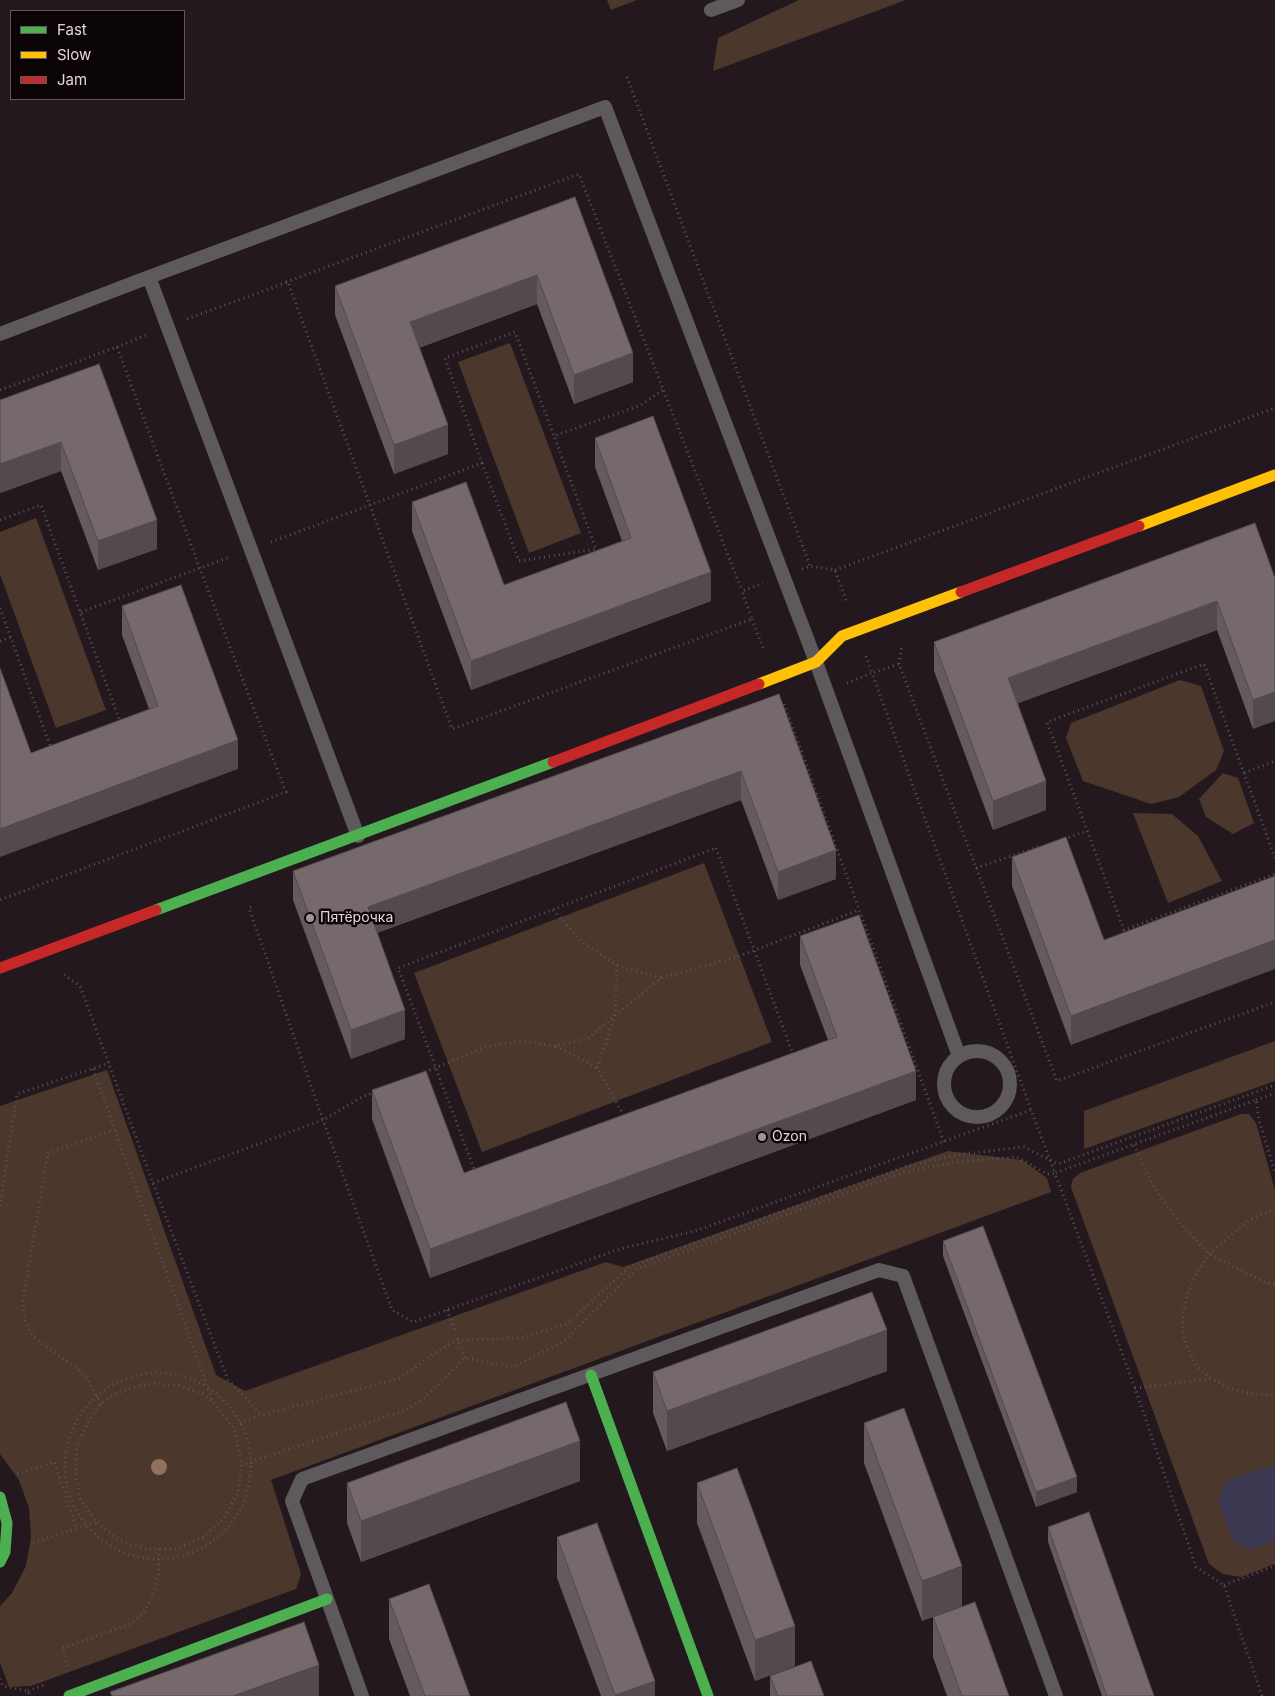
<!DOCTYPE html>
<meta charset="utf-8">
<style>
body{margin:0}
#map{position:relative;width:1275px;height:1696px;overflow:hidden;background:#23181e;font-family:Inter,sans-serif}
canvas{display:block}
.legend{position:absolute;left:10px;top:10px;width:175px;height:90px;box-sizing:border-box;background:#0b0407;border:1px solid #62585c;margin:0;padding:6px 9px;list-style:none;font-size:15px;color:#e4d5dc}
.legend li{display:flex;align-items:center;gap:10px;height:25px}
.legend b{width:25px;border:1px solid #62585c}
</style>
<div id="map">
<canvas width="1275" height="1696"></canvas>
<ul class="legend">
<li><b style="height:6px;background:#4caf50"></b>Fast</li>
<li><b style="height:6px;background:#ffc107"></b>Slow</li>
<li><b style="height:6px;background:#c62828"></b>Jam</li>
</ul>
</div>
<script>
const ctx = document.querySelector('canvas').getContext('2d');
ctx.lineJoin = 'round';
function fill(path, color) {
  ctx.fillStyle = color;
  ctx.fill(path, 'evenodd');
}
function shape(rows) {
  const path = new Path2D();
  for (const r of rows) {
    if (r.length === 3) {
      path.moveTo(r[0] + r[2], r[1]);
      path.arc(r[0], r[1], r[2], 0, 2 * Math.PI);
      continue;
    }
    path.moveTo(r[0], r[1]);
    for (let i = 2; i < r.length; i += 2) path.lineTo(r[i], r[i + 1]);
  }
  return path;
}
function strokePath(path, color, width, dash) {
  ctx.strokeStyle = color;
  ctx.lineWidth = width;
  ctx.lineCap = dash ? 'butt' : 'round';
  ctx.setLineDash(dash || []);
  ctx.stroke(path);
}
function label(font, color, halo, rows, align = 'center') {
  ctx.font = font + ' Inter,sans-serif';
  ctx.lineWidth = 5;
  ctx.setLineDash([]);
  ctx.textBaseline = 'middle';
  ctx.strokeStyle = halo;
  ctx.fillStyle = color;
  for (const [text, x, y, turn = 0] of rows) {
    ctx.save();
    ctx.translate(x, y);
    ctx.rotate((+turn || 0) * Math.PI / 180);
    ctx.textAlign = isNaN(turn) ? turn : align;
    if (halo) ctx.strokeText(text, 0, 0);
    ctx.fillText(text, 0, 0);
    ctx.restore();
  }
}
fill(shape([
 [607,0,637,0,611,10],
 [799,0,906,0,713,71,718,38],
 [510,343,581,533,529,553,458,362],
 [36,518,106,710,56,728,0,574,0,532],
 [1180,680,1201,686,1224,751,1216,770,1179,797,1151,804,1083,781,1066,738,1071,723],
 [1223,773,1238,778,1254,823,1233,834,1206,817,1199,799],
 [1133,813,1172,814,1198,836,1222,881,1168,903],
 [704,863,772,1042,482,1152,414,973],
 [1275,1041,1275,1081,1084,1149,1084,1111],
 [107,1070,216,1375,245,1391,606,1262,623,1267,948,1151,1022,1160,1047,1178,1051,1192,271,1480,301,1574,296,1589,31,1686,9,1687,0,1663,0,1606,12,1593,26,1566,31,1537,29,1508,19,1480,0,1454,0,1106],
 [1241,1114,1249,1114,1256,1123,1275,1190,1275,1564,1241,1577,1223,1574,1209,1564,1071,1187,1073,1179,1080,1173]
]), '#4c372d');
fill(shape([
 [1275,1465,1275,1541,1251,1550,1234,1542,1231,1536,1218,1499,1226,1480]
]), '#3c3a53');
strokePath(shape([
 [627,77,810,566],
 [286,282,579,174,742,591],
 [187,319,288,282,452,729,752,619,742,591,763,583],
 [117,347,149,334],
 [0,390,117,347,200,569,286,792,0,900],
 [482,463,519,561,596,549,554,436],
 [0,520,41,505,121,724],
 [271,542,482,463,445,358,515,332,554,436,641,405,663,390],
 [802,569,810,566,835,570,847,603],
 [835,570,1275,408],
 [0,608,51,748],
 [81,612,230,557],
 [752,619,764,651],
 [0,641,11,637],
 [866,656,872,673,899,664,1057,1081,1275,1002],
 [899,664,902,644],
 [847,683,872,673,1031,1110],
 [784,704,944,1142],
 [1244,773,1275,761],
 [1064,839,1087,831],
 [716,848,793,1054,476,1174,398,968,716,848],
 [1275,858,1204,664,1047,722,1124,930,1275,874],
 [976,868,1041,846],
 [251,907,249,908,323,1120,364,1096,375,1092],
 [553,910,582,942,617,965,661,978],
 [64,975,80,986,153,1183,228,1380,262,1415],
 [556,1046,597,1068,624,1116],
 [597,1068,615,1017,617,965],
 [93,1069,213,1402,234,1429,242,1465,238,1493,223,1519,202,1538,175,1549,146,1549,119,1540,96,1522,80,1498,75,1472,77,1446,88,1422,101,1404,115,1394,128,1389,153,1383,179,1386,203,1394,213,1402],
 [425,1072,486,1047,522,1041,556,1046,587,1039,661,978,737,957,859,910],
 [1256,1100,1275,1093],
 [1134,1145,1155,1189,1180,1223,1209,1254,1266,1283,1275,1284],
 [153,1183,323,1120,392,1310,413,1322,620,1249,698,1230,1031,1110,1055,1173,1047,1174,1017,1157,955,1162,904,1172,637,1269,564,1341,513,1367,465,1358,422,1400,403,1411,242,1465],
 [0,1206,17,1094,109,1063],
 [1275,1208,1248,1221,1209,1254,1196,1274,1187,1295,1182,1320,1184,1339,1195,1364,1210,1378,1230,1388,1251,1394,1275,1395],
 [447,1310,465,1358],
 [158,1466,93],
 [1135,1388,1210,1379],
 [101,1404,88,1380,79,1370,36,1339,27,1327,24,1313,23,1300,48,1153,115,1130],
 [240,1423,262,1415,400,1378,439,1350,459,1340,522,1338,567,1324,629,1267,907,1166,955,1155,1024,1147,1058,1164,1275,1085],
 [17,1474,54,1462,77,1529],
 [33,1543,96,1522],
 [1224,1585,1275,1566],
 [68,1666,62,1648,131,1624,144,1613,152,1597,159,1573,159,1549],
 [0,1679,3,1686,28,1691,30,1696],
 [28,1691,44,1685],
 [1262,1696,1224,1585,1196,1567,1135,1388,1055,1173,1256,1100,1259,1120,1275,1172]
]), '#595458', 3, [1, 4]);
strokePath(shape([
 [711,10,738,0],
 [0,334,149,277],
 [358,836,149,277,605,107,816,662,959,1056],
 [977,1084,33],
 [362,1696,292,1501,302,1479,879,1270,903,1276,1056,1696]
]), '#5d595d', 14);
strokePath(shape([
 [156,910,553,762],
 [591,1375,708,1696],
 [0,1497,7,1523,5,1552,0,1562],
 [69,1696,327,1599]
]), '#4caf50', 11);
strokePath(shape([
 [1139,526,1275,475],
 [759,684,816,662,842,636,961,592]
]), '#ffc107', 11);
strokePath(shape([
 [961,592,1139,526],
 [553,762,759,684],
 [0,968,156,910]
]), '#c62828', 11);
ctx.fillStyle = '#936f61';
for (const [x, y] of [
 [159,1467]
]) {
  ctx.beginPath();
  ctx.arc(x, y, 8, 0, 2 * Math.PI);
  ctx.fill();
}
fill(shape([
 [575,197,633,382,574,404,537,304,419,348,448,454,394,474,335,315,335,286],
 [99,364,157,549,98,570,61,471,0,493,0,400],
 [595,438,711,601,471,690,412,531,412,502,504,585,622,541,595,467],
 [1255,523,1253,729,1217,630,1018,703,1046,810,993,830,934,671,934,642],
 [122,606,238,769,31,753,149,709,122,635],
 [779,694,836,879,778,900,741,800,377,933,405,1039,351,1059,293,900,293,871],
 [1012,857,1104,940,1071,1045,1012,886],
 [800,936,916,1100,430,1278,372,1119,372,1090,464,1173,828,1040,800,965],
 [943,1241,1077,1492,1036,1507,943,1256],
 [887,1371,667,1451,653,1413,653,1372],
 [864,1423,962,1606,922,1621,864,1463],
 [580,1481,361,1562,347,1523,347,1483],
 [697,1483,795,1666,755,1681,697,1523],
 [1048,1527,1154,1696,1102,1696,1048,1542],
 [557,1537,655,1696,601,1696,557,1578],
 [389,1599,470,1696,410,1696,389,1639],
 [933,1617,1009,1696,947,1696,933,1657],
 [770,1676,824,1696,770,1696]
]), '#655a5d');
fill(shape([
 [537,275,537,304,410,351,410,322],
 [633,353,633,382,574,404,574,375],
 [448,425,448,454,394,474,394,445],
 [61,442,61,471,0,493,0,464],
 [157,520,157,549,98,570,98,541],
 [711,572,711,601,471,690,471,661],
 [1217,601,1217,630,1008,707,1008,678],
 [1275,692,1275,721,1253,729,1253,700],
 [238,740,238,769,0,857,0,829],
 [741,771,741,800,368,936,368,907],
 [1046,781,1046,810,993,830,993,801],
 [836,850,836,879,778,900,778,872],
 [1275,940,1275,969,1071,1045,1071,1016],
 [405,1010,405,1039,351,1059,351,1030],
 [916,1071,916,1100,430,1278,430,1249],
 [887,1330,887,1371,667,1451,667,1411],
 [580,1441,580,1481,361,1562,361,1521],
 [1077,1477,1077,1492,1036,1507,1036,1492],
 [962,1566,962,1606,922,1621,922,1581],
 [795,1626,795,1666,755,1681,755,1640],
 [319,1665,319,1696,233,1696],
 [655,1681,655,1696,615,1696,615,1695]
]), '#524a4c');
const building = shape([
 [575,197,633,353,574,375,537,275,410,322,448,425,394,445,335,286,575,197],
 [99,364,157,520,98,541,61,442,0,464,0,400,99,364],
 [653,416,711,572,471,661,412,502,466,482,504,585,631,538,595,438,653,416],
 [1255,523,1275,578,1275,692,1253,700,1217,601,1008,678,1046,781,993,801,934,642,1255,523],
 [181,585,238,740,0,829,0,668,31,753,158,706,122,606,181,585],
 [779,694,836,850,778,872,741,771,368,907,405,1010,351,1030,293,871,779,694],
 [1066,837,1104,940,1275,876,1275,940,1071,1016,1012,857,1066,837],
 [859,915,916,1071,430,1249,372,1090,426,1071,464,1173,837,1037,800,936,859,915],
 [983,1226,1077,1477,1036,1492,943,1241,983,1226],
 [872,1292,887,1330,667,1411,653,1372,872,1292],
 [566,1402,580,1441,361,1521,347,1483,566,1402],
 [904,1408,962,1566,922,1581,864,1423,904,1408],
 [737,1468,795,1626,755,1640,697,1483,737,1468],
 [1089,1512,1154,1696,1107,1696,1048,1527,1089,1512],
 [597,1523,655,1681,615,1695,557,1537,597,1523],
 [429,1584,470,1696,425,1696,389,1599,429,1584],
 [975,1602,1009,1696,962,1696,933,1617,975,1602],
 [304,1622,319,1665,233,1696,112,1696,110,1692,304,1622],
 [811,1661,824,1696,778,1696,770,1676,811,1661]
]);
fill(building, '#75696c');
strokePath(building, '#524a4c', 1);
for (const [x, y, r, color] of [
 [310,918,5,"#a0939a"],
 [762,1137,5,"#a0939a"]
]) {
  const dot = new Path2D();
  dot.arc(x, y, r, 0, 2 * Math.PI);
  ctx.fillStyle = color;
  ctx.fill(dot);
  strokePath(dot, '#0b0407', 2);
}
label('14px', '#e4d5dc', '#0b0407', [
 ["Пятёрочка",320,918],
 ["Ozon",772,1137]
], 'left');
</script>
